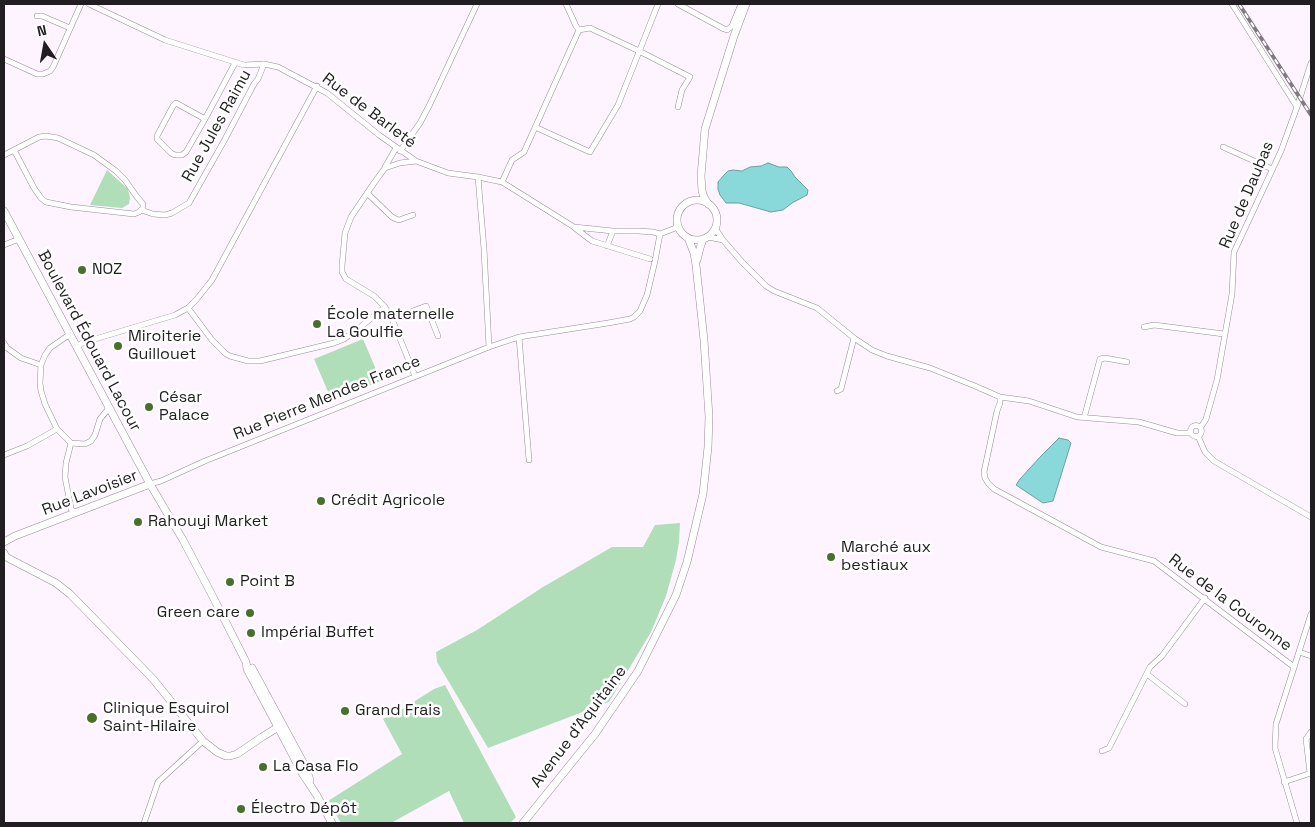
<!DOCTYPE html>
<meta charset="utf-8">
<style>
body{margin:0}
#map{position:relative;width:1315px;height:827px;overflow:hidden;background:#fef4ff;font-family:"Space Grotesk",sans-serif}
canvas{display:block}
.frame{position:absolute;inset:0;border:5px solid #221c23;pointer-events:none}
.north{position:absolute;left:20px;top:20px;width:50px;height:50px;-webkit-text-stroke:4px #fff;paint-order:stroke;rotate:348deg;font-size:14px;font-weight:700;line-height:20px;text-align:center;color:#221c23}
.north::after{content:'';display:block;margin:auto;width:18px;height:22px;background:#221c23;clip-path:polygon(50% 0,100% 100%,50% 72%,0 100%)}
</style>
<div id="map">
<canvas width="1315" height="827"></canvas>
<div class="frame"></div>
<div class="north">N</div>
</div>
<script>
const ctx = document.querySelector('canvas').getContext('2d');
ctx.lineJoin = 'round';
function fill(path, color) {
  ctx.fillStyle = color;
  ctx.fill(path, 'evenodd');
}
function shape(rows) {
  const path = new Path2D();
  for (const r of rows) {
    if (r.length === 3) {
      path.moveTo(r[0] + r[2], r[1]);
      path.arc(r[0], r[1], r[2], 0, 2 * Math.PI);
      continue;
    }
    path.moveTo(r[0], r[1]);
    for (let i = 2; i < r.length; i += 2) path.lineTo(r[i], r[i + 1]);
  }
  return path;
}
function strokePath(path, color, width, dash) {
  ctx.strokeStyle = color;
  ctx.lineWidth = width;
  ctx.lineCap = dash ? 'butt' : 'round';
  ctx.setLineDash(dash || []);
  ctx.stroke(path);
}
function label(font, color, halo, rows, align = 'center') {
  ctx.font = font + ' "Space Grotesk",sans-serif';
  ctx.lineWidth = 5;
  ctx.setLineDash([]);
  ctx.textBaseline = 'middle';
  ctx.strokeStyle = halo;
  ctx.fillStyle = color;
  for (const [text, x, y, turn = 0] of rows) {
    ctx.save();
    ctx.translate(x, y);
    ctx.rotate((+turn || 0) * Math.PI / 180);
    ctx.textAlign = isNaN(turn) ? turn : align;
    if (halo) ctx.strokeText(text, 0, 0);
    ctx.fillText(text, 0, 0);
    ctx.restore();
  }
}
fill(shape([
 [107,170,128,189,130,198,129,204,122,208,90,205],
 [363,339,381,381,332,401,314,359],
 [680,523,679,542,676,560,666,596,651,632,609,702,488,748,437,662,436,652,477,630,543,587,612,547,643,547,655,525],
 [445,685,516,817,510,823,464,823,449,791,391,823,341,823,328,801,402,754,383,719,399,711,434,689]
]), '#afdeb8');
const water = shape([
 [768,163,779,167,787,167,791,171,795,177,808,190,807,195,792,203,783,210,771,212,739,203,726,203,720,195,718,189,718,182,724,175,728,171,733,170,742,171,750,167,761,166,768,163],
 [1059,438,1068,440,1071,443,1053,501,1043,503,1016,485,1020,479,1041,456,1059,438]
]);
fill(water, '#89d8da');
strokePath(water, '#6aa0a3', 1);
const street = shape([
 [89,4,165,40,244,65,264,64,278,67,327,93,379,135,416,161,448,173,478,177,502,182,574,227,613,231,638,231,653,232,660,234,678,227],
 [566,4,576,26,579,30,590,28,639,51,690,77,682,90,678,107],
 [678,4,724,29,727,30,732,26,741,4],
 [1232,4,1297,107],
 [37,16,42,16,70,28],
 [4,59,37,74,43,74,50,71,53,67,81,4],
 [205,119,176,103,173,106,157,136,157,139,171,153,175,155,182,155,186,152,205,119,235,63],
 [535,127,590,152,618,105,658,4],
 [1223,147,1272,169],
 [400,151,420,123,430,104,477,4],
 [4,155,14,150,39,137,46,136,58,138,94,155,116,171,125,180,137,197,143,204,143,208,139,212,134,214,71,207,46,202,41,198,34,188,14,150],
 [385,167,396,148],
 [478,177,484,249,489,347],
 [502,182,512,160,524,152,579,30],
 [367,193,392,217,396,219,399,220,413,215],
 [141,210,153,214,165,215,172,213,189,203,224,141,254,84,258,79,264,64],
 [575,228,592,241,650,259],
 [715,228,723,240,742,262,766,286,774,291,817,308,854,338,872,350,887,356,930,368,975,386,1000,397,1029,401,1077,417,1139,422,1177,433,1191,433],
 [708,237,723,240],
 [4,245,19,239],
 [607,246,613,231],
 [188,308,212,340,226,354,230,356,248,361,260,361,334,343,344,339,358,329,385,307],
 [392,319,426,306,438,336],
 [1144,327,1154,325,1224,334],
 [70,334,50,348,45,355,41,365,40,383,41,391,45,404,57,429,71,443,85,444,91,441,95,435,100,419,109,408],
 [519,337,529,460],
 [4,343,7,348,21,358,41,365],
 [77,347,82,343,175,315,188,308,196,300,212,280,317,86],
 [415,376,392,319,385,307,374,296,346,279,342,272,342,266,345,233,351,217,374,183,385,168,400,163,416,161],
 [837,391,841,389,854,338],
 [1000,397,1000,403,997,411,984,472,985,478,988,483,994,489,1101,547,1154,561,1294,667],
 [1084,418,1100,359,1105,358,1127,362],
 [1196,431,5.5],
 [1201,427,1206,419,1217,380,1232,294,1234,252,1281,151,1297,107,1311,63],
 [1198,436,1205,452,1214,461,1311,517],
 [71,443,66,463,65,477,70,503,71,509,75,513],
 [4,455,27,446,57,429],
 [150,484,161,481,205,461,489,347,519,337,608,323,630,319,634,317,640,311,647,295,655,261,660,234],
 [1299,652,1311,656],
 [1147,674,1185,704],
 [1102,751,1109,748,1150,667,1162,656,1205,598],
 [1310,773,1306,739,1311,732],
 [1284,782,1311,773],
 [144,823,158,782,203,741],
 [1297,823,1275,748,1276,724,1311,614]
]);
const secondary = shape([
 [697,220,20],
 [708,204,704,197,702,191,701,176,705,129,734,36,746,4],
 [4,211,150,484,183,540,211,593,246,662,247,669,278,727,302,773,316,794,332,823],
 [697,260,700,248,703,239],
 [4,542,15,536,150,484],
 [4,553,6,557,56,583,70,594,153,679,203,741,217,752,226,756,230,756,237,754,262,737,280,726],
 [252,668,305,766,310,780],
 [523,823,595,734,638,671,676,595,687,562,703,494,708,447,709,417,704,340,696,265,694,253,688,238]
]);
strokePath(street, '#998a9b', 6);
strokePath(secondary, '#998a9b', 8);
strokePath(street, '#fff', 5);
strokePath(secondary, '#fff', 7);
const rail = shape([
 [1239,4,1311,115]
]);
strokePath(rail, '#827a83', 4);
strokePath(rail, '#fff', 2, [5.5]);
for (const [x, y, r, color] of [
 [82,270,5,"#49702b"],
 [317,324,5,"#49702b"],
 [118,346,5,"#49702b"],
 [149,407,5,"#49702b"],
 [321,501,5,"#49702b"],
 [138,522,5,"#49702b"],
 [831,557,5,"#49702b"],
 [230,582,5,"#49702b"],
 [250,613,5,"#49702b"],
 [251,633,5,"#49702b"],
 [345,711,5,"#49702b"],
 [92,718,6,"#49702b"],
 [263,767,5,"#49702b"],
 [241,809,5,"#49702b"]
]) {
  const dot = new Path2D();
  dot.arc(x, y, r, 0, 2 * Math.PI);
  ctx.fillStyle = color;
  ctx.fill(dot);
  strokePath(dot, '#fff', 2);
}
label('16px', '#221c23', '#fff', [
 ["Rue de Barleté",369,111,37],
 ["Rue Jules Raimu",217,126,-61],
 ["Rue de Daubas",1247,195,-67],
 ["Boulevard Édouard Lacour",89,341,62],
 ["Rue Pierre Mendes France",327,398,-22],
 ["Rue Lavoisier",90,493,-21],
 ["Rue de la Couronne",1230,603,37],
 ["Avenue d'Aquitaine",579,727,-53]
]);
label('16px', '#221c23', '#fff', [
 ["NOZ",92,270],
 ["École maternelle",327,315],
 ["La Goulfie",327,333],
 ["Miroiterie",128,337],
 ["Guillouet",128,355],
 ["César",159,398],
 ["Palace",159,416],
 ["Crédit Agricole",331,501],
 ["Rahouyi Market",148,522],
 ["Marché aux",841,548],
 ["bestiaux",841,566],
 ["Point B",240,582],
 ["Green care",240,613,"right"],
 ["Impérial Buffet",261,633],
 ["Clinique Esquirol",103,709],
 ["Saint-Hilaire",103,727],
 ["Grand Frais",355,711],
 ["La Casa Flo",273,767],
 ["Électro Dépôt",251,809]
], 'left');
</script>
